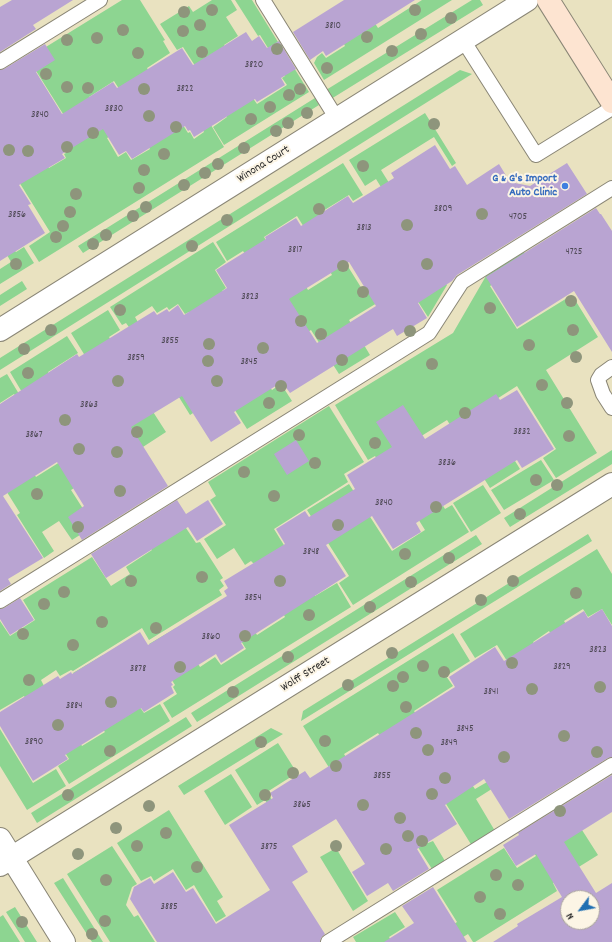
<!DOCTYPE html>
<style>
body{margin:0}
#map{position:relative;width:612px;height:942px;overflow:hidden;background:#e9e2c0;font-family:Dekko,sans-serif}
canvas{display:block}
.north{position:absolute;left:560px;top:890px;width:40px;height:40px;box-sizing:border-box;background:#fcf5e5;border:1px solid #a8a49b;border-radius:50%;rotate:238deg;font-size:11px;font-weight:700;line-height:16px;text-align:center;color:#2b2b2b}
.north::after{content:'';display:block;margin:auto;width:14px;height:18px;background:#1f6fb2;clip-path:polygon(50% 0,100% 100%,50% 72%,0 100%)}
</style>
<div id="map">
<canvas width="612" height="942"></canvas>
<div class="north">N</div>
</div>
<script>
const ctx = document.querySelector('canvas').getContext('2d');
ctx.lineJoin = 'round';
function fill(path, color) {
  ctx.fillStyle = color;
  ctx.fill(path, 'evenodd');
}
function shape(rows) {
  const path = new Path2D();
  for (const r of rows) {
    path.moveTo(r[0], r[1]);
    for (let i = 2; i < r.length; i += 2) path.lineTo(r[i], r[i + 1]);
  }
  return path;
}
function strokePath(path, color, width, dash) {
  ctx.strokeStyle = color;
  ctx.lineWidth = width;
  ctx.lineCap = dash ? 'butt' : 'round';
  ctx.setLineDash(dash || []);
  ctx.stroke(path);
}
function label(font, color, halo, rows, align = 'center') {
  ctx.font = font + ' Dekko,sans-serif';
  ctx.lineWidth = 4;
  ctx.setLineDash([]);
  ctx.textBaseline = 'middle';
  ctx.strokeStyle = halo;
  ctx.fillStyle = color;
  for (const [text, x, y, turn = 0] of rows) {
    ctx.save();
    ctx.translate(x, y);
    ctx.rotate((+turn || 0) * Math.PI / 180);
    ctx.textAlign = isNaN(turn) ? turn : align;
    if (halo) ctx.strokeText(text, 0, 0);
    ctx.fillText(text, 0, 0);
    ctx.restore();
  }
}
fill(shape([
 [122,0,140,0,165,40,163,41,170,53,147,68,177,116,148,134,114,81,89,97,101,117,75,133,28,58],
 [212,0,231,0,237,10,226,17,238,36,224,45,229,53,199,72,183,47,177,50,160,24,189,6,193,12],
 [235,0,252,0,309,92,224,145,213,127,227,117,200,73,252,97,257,104,287,85,282,78,285,76,260,35,258,36],
 [422,0,452,0,324,80,314,63,317,57,322,53,326,58,345,46,343,42,369,14,378,28],
 [472,0,480,0,483,5,331,99,326,90],
 [460,70,472,74,0,370,0,358],
 [0,96,16,116,49,168,66,158,64,154,66,153,60,143,102,118,109,137,107,138,118,157,126,152,131,160,150,149,144,139,178,117,188,133,190,132,194,139,204,132,200,125,208,120,224,147,39,262,29,246,50,232,3,156],
 [315,98,319,105,83,253,78,246],
 [425,113,456,163,452,166,434,137,381,170,416,226,408,231,376,179,365,186,349,160],
 [343,163,363,195,353,201,349,195,318,214,343,254,327,264,297,216,264,237,290,279,255,269,243,251,227,261,216,242],
 [213,242,226,262,215,270,226,288,222,291,233,310,201,330,189,312,185,314,178,304,169,310,167,307,157,313,152,306,135,317,139,324,131,330,126,323,122,325,110,307],
 [24,247,34,263,0,284,0,269,11,262,7,255,14,250,16,252],
 [524,252,530,262,490,286,517,329,572,295,598,337,546,370,597,453,556,478,543,458,556,449,517,386,492,402,487,416,520,469,490,488,447,420,407,445,394,485,375,456,368,460,335,405,453,333,486,276],
 [342,257,362,289,402,264,435,266,447,285,428,317,415,297,377,303,349,320,370,355,339,374,311,330,288,344,279,307,303,282,308,290,332,275,327,266],
 [22,281,27,289,0,306,0,295],
 [108,310,120,330,109,337,113,343,110,345,166,432,109,469,101,471,71,490,94,526,72,540,59,521,42,532,54,551,44,558,17,515,20,513,0,481,0,420,36,477,71,455,87,359,71,333],
 [67,336,78,353,48,372,51,379,26,399,10,372],
 [161,368,268,384,272,390,281,384,292,401,247,429,224,393,190,415],
 [7,374,19,394,16,397,14,394,0,403,0,378],
 [329,406,364,462,344,474,348,482,274,529,295,563,254,564,251,561,245,565,234,548,217,559,204,539,226,525,210,500,216,496,208,482],
 [612,450,612,464,510,527,504,518],
 [541,460,554,480,504,510,491,490],
 [422,471,445,509,452,505,469,532,353,605,339,583,349,576,307,510,349,484,392,551,425,530,397,485],
 [483,485,501,513,471,532,453,503],
 [180,519,196,543,200,542,223,578,220,580,224,586,219,590,222,595,149,640,142,628,73,671,71,670,60,676,56,670,41,680,45,688,29,704,24,696,0,710,0,621,10,636,35,620,23,600,92,557,111,586,130,574,126,567,152,550,148,543],
 [588,534,592,541,301,721,303,711],
 [476,535,482,544,197,722,191,713],
 [597,549,612,574,612,625,602,609,588,617,583,609,564,621,601,679,554,639,549,631,533,642,537,649,537,709,497,645,475,658,460,634],
 [296,565,315,596,337,583,351,607,172,718,163,703,177,694,173,687,175,685,149,644,176,628,200,667,215,657,221,665,246,649,217,602,254,630,257,635,285,617,282,611],
 [453,633,470,661,446,676,453,686,414,711,454,776,419,798,378,733,344,754,385,819,368,830,303,726],
 [103,655,136,708,139,706,144,713,160,704,170,721,69,784,58,766,69,759,34,703,79,741,82,746,105,732,101,727,105,725,73,673],
 [186,717,192,726,37,823,31,813],
 [271,728,283,734,184,795,178,786],
 [0,729,33,783,56,769,66,786,27,810,0,766],
 [278,743,297,773,267,792,298,841,293,844,265,800,257,805,235,770],
 [231,774,252,807,225,825,204,791],
 [494,778,498,785,476,799,495,831,472,846,443,799,468,779,475,789],
 [566,805,598,855,553,883,557,891,475,942,473,942,468,934,455,942,427,942,457,922,437,890,504,848,517,868,536,856,532,850],
 [407,808,428,843,433,841,445,861,432,869,414,841],
 [169,810,223,897,217,901,226,916,216,922,194,885,186,890,173,869,154,881,151,876,141,881,117,843],
 [112,846,137,884,132,887,126,905,134,917,138,915,155,942,110,942,67,874],
 [336,848,368,901,353,911,320,857],
 [63,878,103,942,92,942,54,883],
 [15,907,37,942,25,942,6,912],
 [395,912,405,927,389,937,392,942,356,942,353,937],
 [3,915,20,942,0,942,0,917]
]), '#8dd591');
fill(shape([
 [12,0,73,0,33,25,36,29,0,52,0,7],
 [344,0,415,0,326,56,323,51,310,60,293,32],
 [246,32,252,41,259,36,267,48,279,41,296,69,281,78,285,85,257,102,255,99,194,137,190,130,188,131,185,126,132,159,126,151,119,155,103,129,62,154,65,158,19,185,31,204,28,205,45,233,0,261,0,70,4,69,45,44,55,60,36,72,62,114,113,82,117,88,182,48,193,65],
 [435,145,450,169,455,166,467,185,499,164,510,182,530,186,567,163,587,194,457,275,452,281,418,303,427,318,397,336,393,329,290,393,282,382,234,412,241,423,211,442,182,396,131,427,168,486,82,540,68,517,84,506,57,462,3,496,43,558,8,579,11,584,0,591,0,404,77,354,79,357,154,311,157,315,167,309,169,312,178,305,184,315,227,288,216,270,266,239,265,237,296,218,301,226,348,196,353,203,394,178,391,173],
 [349,262,376,306,317,343,289,299],
 [596,208,600,214,601,214,612,231,612,352,574,291,517,327,486,277],
 [517,390,554,449,522,468,517,460,416,523,421,532,393,549,372,516,326,545,346,576,241,643,244,648,221,663,216,654,171,682,173,685,171,686,174,693,144,712,141,708,65,755,68,759,33,781,0,726,0,712,58,676,60,679,71,672,72,674,140,632,148,645,227,596,224,591,228,588,224,581,285,544,276,529,305,511,309,517,355,489,347,475,392,447,376,422,403,405,425,439,496,394,500,400],
 [296,440,309,461,287,475,274,454],
 [177,500,186,514,208,500,223,524,197,541,188,527,106,578,91,554],
 [20,598,34,620,10,635,0,619,0,609,4,608],
 [602,609,612,626,612,757,608,758,509,819,484,779,445,805,457,824,417,849,429,869,393,891,388,883,367,896,352,872,365,864,336,819,292,846,308,872,292,882,325,934,321,938,320,942,157,942,130,899,134,887,150,878,154,884,173,872,186,892,193,888,216,924,270,890,229,825,273,798,270,793,305,771,310,778,455,687,449,677,495,647,504,661,584,611,588,618],
 [612,775,612,812,564,842,596,893,612,883,612,942,493,942,518,926,517,924,562,897,536,854,516,866,503,845,519,835,518,833],
 [568,898,592,898,592,922,568,922],
 [433,887,467,942,384,942,414,923,402,906]
]), '#b9a4d2');
const service = shape([
 [263,0,337,119],
 [463,40,536,155,612,108],
 [0,62,100,0],
 [612,367,601,375,598,380,603,394,612,408],
 [0,601,429,333,462,282,612,188],
 [328,942,612,765]
]);
const minor = shape([
 [0,330,527,0],
 [0,839,64,942],
 [0,865,612,484]
]);
const secondary = shape([
 [548,0,612,102]
]);
strokePath(service, '#8a8676', 16);
strokePath(minor, '#8a8676', 24);
strokePath(secondary, '#8a8676', 24);
strokePath(service, '#fff', 14);
strokePath(minor, '#fff', 22);
strokePath(secondary, '#fde4d1', 22);
ctx.fillStyle = '#8e957c';
for (const [x, y] of [
 [212,10],
 [415,10],
 [184,12],
 [451,18],
 [200,25],
 [123,30],
 [183,31],
 [421,34],
 [367,37],
 [97,38],
 [67,40],
 [277,49],
 [392,51],
 [202,52],
 [138,53],
 [327,68],
 [46,74],
 [67,87],
 [88,88],
 [144,89],
 [300,89],
 [289,95],
 [270,107],
 [307,113],
 [149,116],
 [251,119],
 [288,123],
 [434,124],
 [176,127],
 [276,131],
 [93,133],
 [67,147],
 [244,148],
 [9,150],
 [28,151],
 [164,154],
 [218,164],
 [363,166],
 [144,170],
 [205,173],
 [184,185],
 [139,188],
 [76,194],
 [146,207],
 [319,209],
 [70,212],
 [482,214],
 [133,216],
 [227,220],
 [407,225],
 [63,226],
 [106,235],
 [56,237],
 [93,244],
 [192,246],
 [16,264],
 [427,264],
 [343,266],
 [363,292],
 [571,301],
 [490,308],
 [120,310],
 [301,321],
 [51,330],
 [573,330],
 [410,331],
 [321,334],
 [209,344],
 [529,345],
 [263,348],
 [24,349],
 [576,357],
 [342,360],
 [208,361],
 [432,364],
 [28,373],
 [118,381],
 [217,381],
 [542,385],
 [281,386],
 [269,403],
 [567,403],
 [465,413],
 [65,420],
 [137,432],
 [299,435],
 [569,436],
 [375,443],
 [79,449],
 [117,452],
 [315,463],
 [244,472],
 [536,480],
 [557,485],
 [120,491],
 [37,494],
 [274,496],
 [436,507],
 [520,514],
 [338,525],
 [78,527],
 [405,554],
 [449,558],
 [202,577],
 [131,581],
 [280,581],
 [513,581],
 [411,582],
 [64,592],
 [576,593],
 [481,600],
 [44,604],
 [370,607],
 [309,615],
 [102,622],
 [156,628],
 [23,634],
 [245,636],
 [73,645],
 [392,653],
 [288,657],
 [512,663],
 [423,666],
 [180,667],
 [444,672],
 [403,677],
 [29,680],
 [348,685],
 [393,686],
 [600,687],
 [532,689],
 [233,692],
 [111,702],
 [406,707],
 [58,725],
 [416,733],
 [564,736],
 [325,741],
 [261,742],
 [428,750],
 [110,751],
 [597,752],
 [504,757],
 [336,766],
 [293,773],
 [445,778],
 [432,794],
 [68,795],
 [265,795],
 [363,805],
 [149,806],
 [560,811],
 [400,818],
 [116,828],
 [166,833],
 [408,836],
 [422,841],
 [137,846],
 [336,846],
 [386,849],
 [78,854],
 [197,867],
 [496,875],
 [106,880],
 [518,885],
 [480,897],
 [500,914],
 [105,921],
 [22,922],
 [92,934]
]) {
  ctx.beginPath();
  ctx.arc(x, y, 6, 0, 2 * Math.PI);
  ctx.fill();
}
for (const [x, y, r, color] of [
 [565,186,4,"#3f7fe0"]
]) {
  const dot = new Path2D();
  dot.arc(x, y, r, 0, 2 * Math.PI);
  ctx.fillStyle = color;
  ctx.fill(dot);
  strokePath(dot, '#fcf5e5', 1.5);
}
label('10px', '#4e4955', null, [
 ["3810",333,27],
 ["3820",254,66],
 ["3822",185,90],
 ["3830",114,110],
 ["3840",40,116],
 ["3809",443,210],
 ["3856",17,216],
 ["4705",518,218],
 ["3813",364,229],
 ["3817",295,251],
 ["4725",574,253],
 ["3823",250,298],
 ["3855",170,342],
 ["3859",136,359],
 ["3845",249,363],
 ["3863",89,406],
 ["3832",522,433],
 ["3867",34,436],
 ["3836",447,464],
 ["3840",384,504],
 ["3848",311,553],
 ["3854",253,599],
 ["3860",211,638],
 ["3823",598,651],
 ["3829",562,668],
 ["3878",138,670],
 ["3841",491,693],
 ["3884",74,707],
 ["3845",465,730],
 ["3890",34,743],
 ["3849",449,744],
 ["3855",382,777],
 ["3865",302,806],
 ["3875",269,848],
 ["3885",169,908]
]);
label('12px', '#2b2b2b', '#fcf5e5', [
 ["Winona Court",264,165,-32],
 ["Wolff Street",306,675,-32]
]);
label('bold 12px', '#366cbe', '#fcf5e5', [
 ["G & G's Import",557,179],
 ["Auto Clinic",557,193]
], 'right');
</script>
